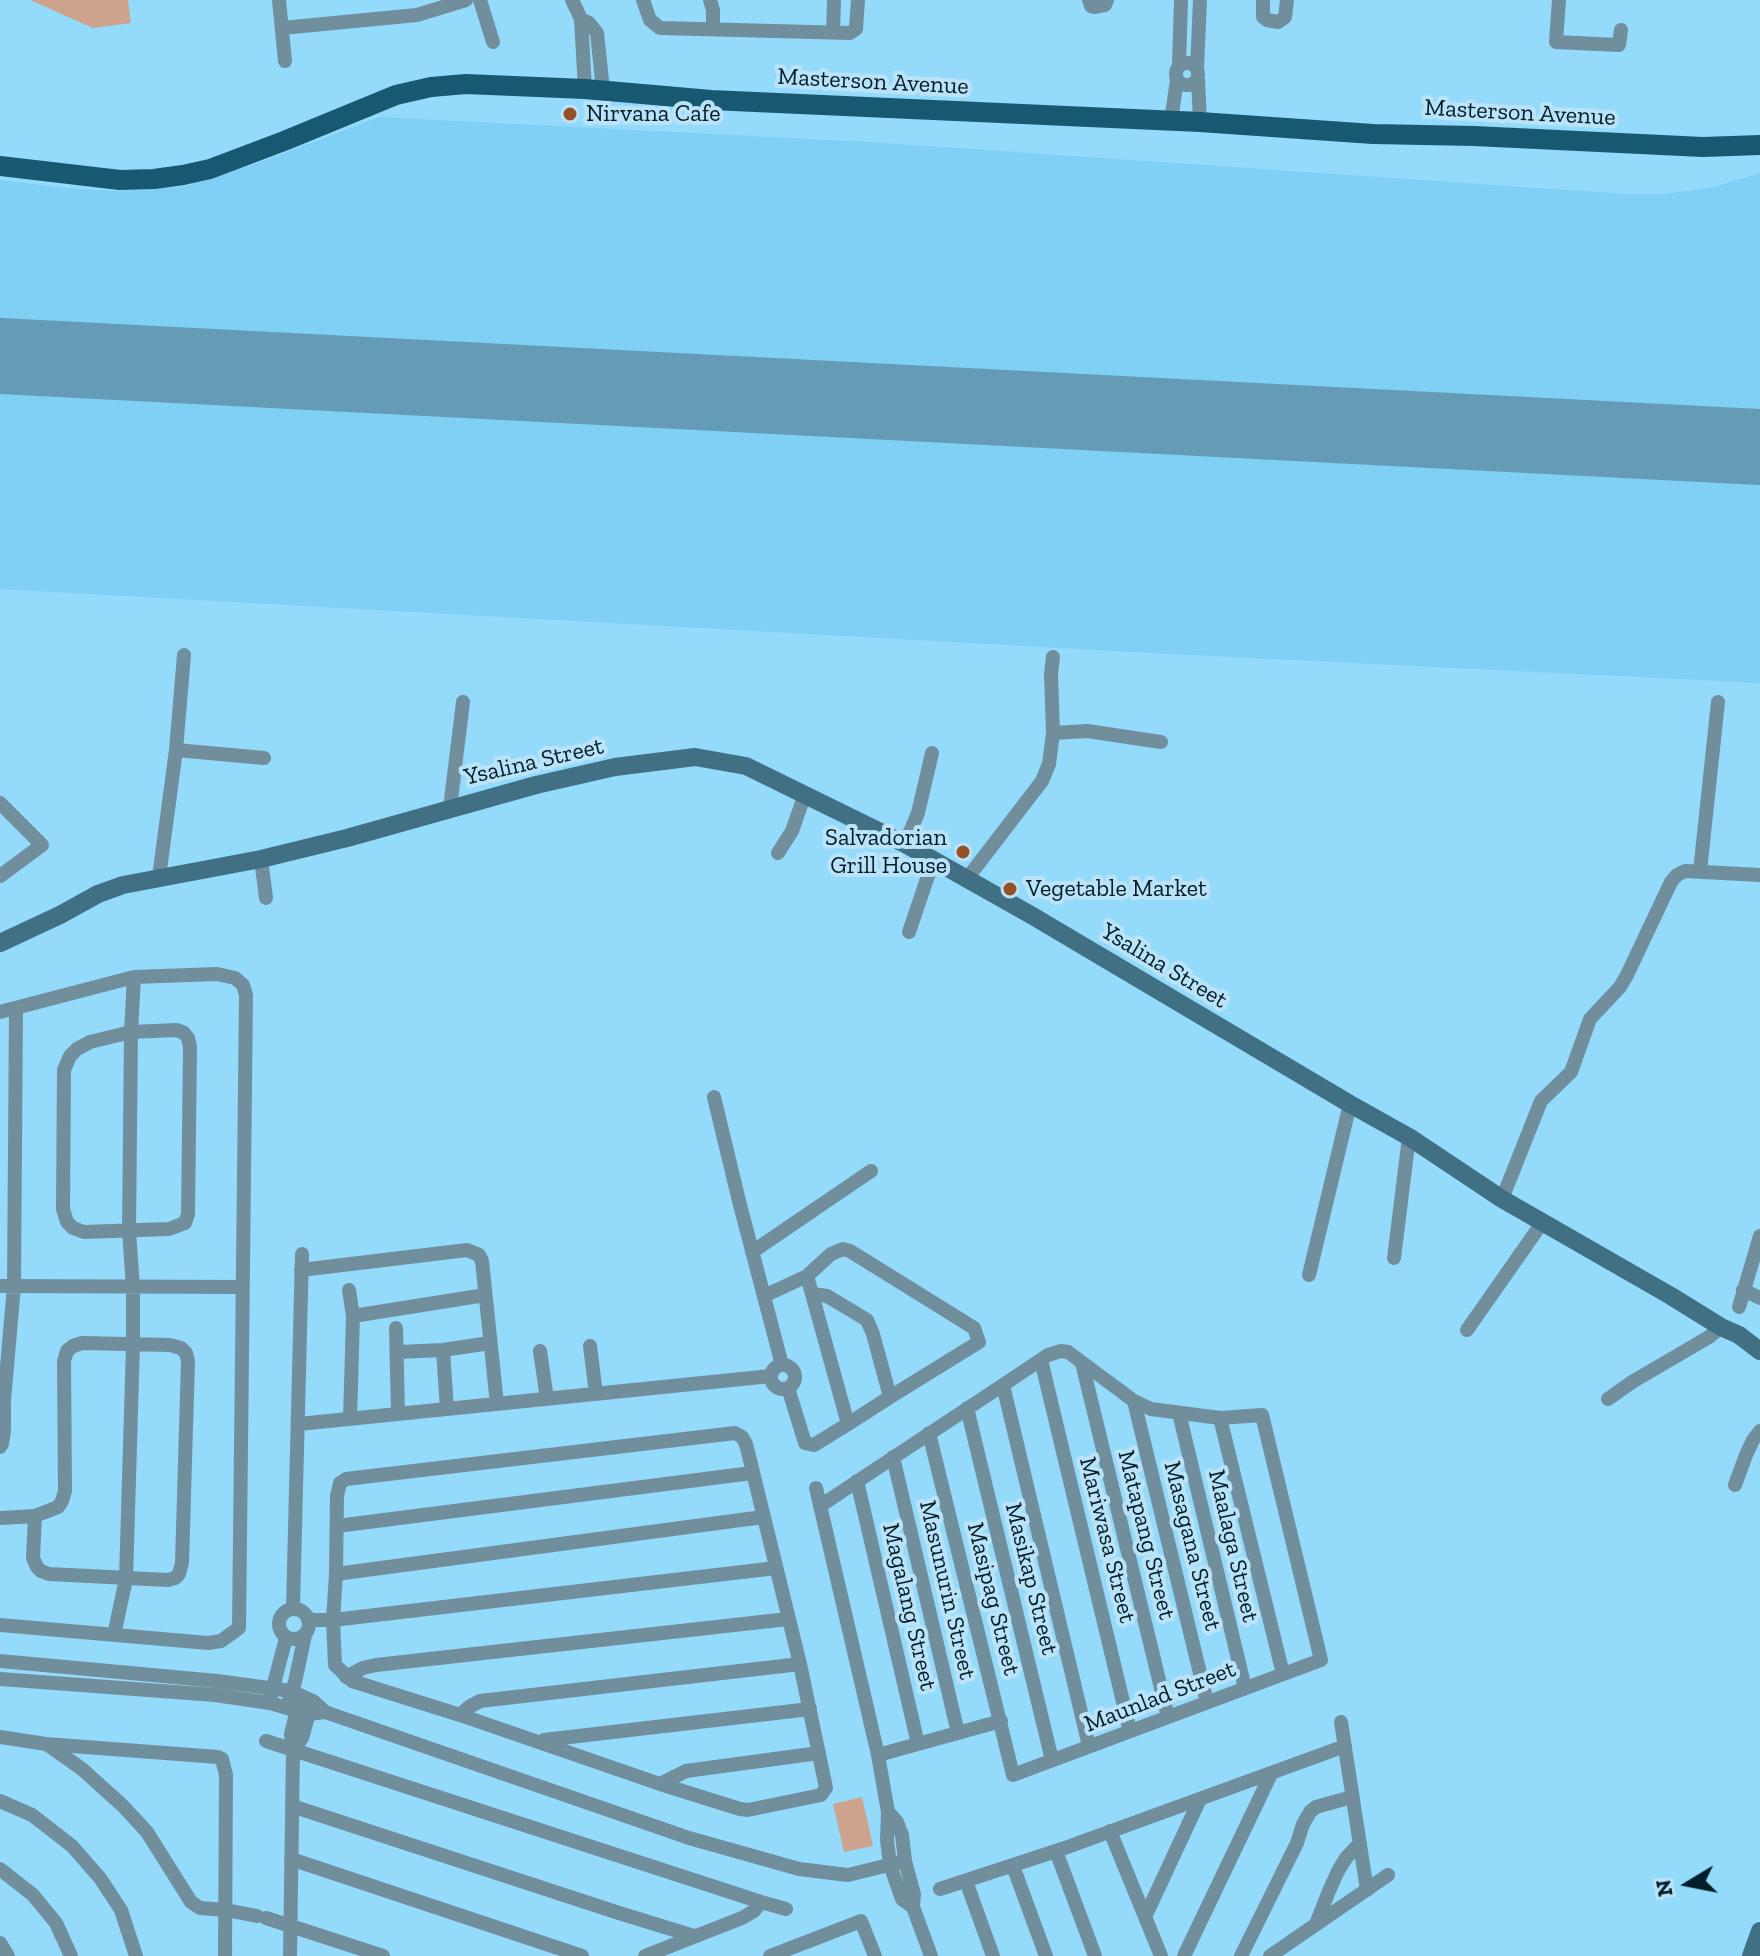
<!DOCTYPE html>
<style>
body{margin:0}
#map{position:relative;width:1760px;height:1956px;overflow:hidden;background:#94dafb;font-family:"Zilla Slab",serif}
canvas{display:block}
.north{position:absolute;left:1648px;top:1844px;width:80px;height:80px;-webkit-text-stroke:6px #bbe3f7;paint-order:stroke;rotate:260deg;font-size:22px;font-weight:700;line-height:32px;text-align:center;color:#011e2a}
.north::after{content:'';display:block;margin:auto;width:28px;height:36px;background:#011e2a;clip-path:polygon(50% 0,100% 100%,50% 72%,0 100%)}
</style>
<div id="map">
<canvas width="1760" height="1956"></canvas>
<div class="north">N</div>
</div>
<script>
const ctx = document.querySelector('canvas').getContext('2d');
ctx.lineJoin = 'round';
function fill(path, color) {
  ctx.fillStyle = color;
  ctx.fill(path, 'evenodd');
}
function shape(rows) {
  const path = new Path2D();
  for (const r of rows) {
    if (r.length === 3) {
      path.moveTo(r[0] + r[2], r[1]);
      path.arc(r[0], r[1], r[2], 0, 2 * Math.PI);
      continue;
    }
    path.moveTo(r[0], r[1]);
    for (let i = 2; i < r.length; i += 2) path.lineTo(r[i], r[i + 1]);
  }
  return path;
}
function strokePath(path, color, width, dash) {
  ctx.strokeStyle = color;
  ctx.lineWidth = width;
  ctx.lineCap = dash ? 'butt' : 'round';
  ctx.setLineDash(dash || []);
  ctx.stroke(path);
}
function label(font, color, halo, rows, align = 'center') {
  ctx.font = font + ' "Zilla Slab",serif';
  ctx.lineWidth = 8;
  ctx.setLineDash([]);
  ctx.textBaseline = 'middle';
  ctx.strokeStyle = halo;
  ctx.fillStyle = color;
  for (const [text, x, y, turn = 0] of rows) {
    ctx.save();
    ctx.translate(x, y);
    ctx.rotate((+turn || 0) * Math.PI / 180);
    ctx.textAlign = isNaN(turn) ? turn : align;
    if (halo) ctx.strokeText(text, 0, 0);
    ctx.fillText(text, 0, 0);
    ctx.restore();
  }
}
fill(shape([
 [379,117,869,142,1626,194,1665,194,1714,187,1760,173,1760,683,1150,653,0,589,0,180,66,188,119,191,180,187,210,179,269,159]
]), '#80cff4');
fill(shape([
 [30,0,128,0,131,23,93,28],
 [862,1797,873,1846,844,1852,833,1804]
]), '#cda38d');
strokePath(shape([
 [0,356,1760,447]
]), '#649cb6', 76);
strokePath(shape([
 [279,0,285,61],
 [480,0,493,42],
 [572,0,581,19,585,89],
 [643,0,650,20,660,28,850,33,856,29,858,0],
 [710,0,713,10,713,29],
 [1089,0,1091,6,1094,7,1105,5,1107,0],
 [1263,0,1263,17,1267,20,1278,22,1285,17,1287,0],
 [1559,0,1556,42,1619,45,1621,30],
 [581,19,589,23,597,33,603,90],
 [282,28,417,15,466,0],
 [833,32,834,0],
 [1187,74,11],
 [1179,65,1181,0],
 [1197,68,1200,0],
 [1198,79,1200,122],
 [1171,121,1177,80],
 [1053,733,1087,731,1161,742],
 [176,750,264,758],
 [0,803,42,845,0,876],
 [450,808,463,702],
 [905,844,918,813,932,753],
 [778,853,792,831,805,794],
 [261,859,266,898],
 [1700,871,1718,702],
 [159,877,176,750,184,655],
 [966,880,1042,781,1049,764,1053,733,1051,674,1053,657],
 [909,932,933,861],
 [0,1012,134,977,217,974,235,978,243,985,246,995,239,1628,221,1641,208,1643,0,1625],
 [177,1030,184,1033,188,1038,190,1047,188,1214,185,1223,169,1229,84,1232,73,1228,67,1222,63,1209,64,1070,70,1056,77,1049,90,1042,131,1032,177,1030],
 [714,1097,739,1201,782,1365],
 [1502,1199,1541,1101,1571,1072,1590,1019,1620,987,1627,975,1671,882,1677,875,1685,871,1760,875],
 [752,1252,871,1171],
 [1394,1258,1409,1137],
 [301,1270,467,1250,479,1255,482,1261,497,1404],
 [1309,1275,1350,1104],
 [807,1276,831,1254,843,1249,850,1251,974,1328,979,1342,890,1397,873,1334,867,1320,827,1296,813,1294],
 [0,1286,243,1287],
 [349,1290,353,1316,350,1419],
 [1743,1290,1760,1298],
 [764,1296,807,1276,848,1424,814,1445,805,1443,788,1388],
 [1739,1307,1760,1236],
 [353,1316,485,1295],
 [396,1328,398,1414],
 [1467,1330,1542,1223],
 [590,1346,596,1394],
 [443,1350,447,1409],
 [540,1351,547,1399],
 [398,1352,443,1350,490,1343],
 [1041,1360,1130,1731],
 [1082,1363,1168,1717],
 [783,1377,12],
 [1003,1385,1089,1746],
 [1608,1399,1632,1382,1709,1337,1721,1327],
 [1134,1401,1207,1702],
 [967,1408,1052,1760],
 [1179,1413,1245,1688],
 [1220,1418,1283,1674],
 [299,1424,771,1376],
 [848,1424,890,1397],
 [735,1433,742,1437,746,1444,800,1664,825,1783,826,1788,821,1795,748,1810,740,1809,660,1784,460,1715,352,1681,335,1665,333,1620,336,1574,337,1496,340,1483,346,1479,735,1433],
 [0,1447,2,1444,4,1431,4,1401,14,1286,16,1008],
 [893,1457,958,1733],
 [857,1481,918,1744],
 [1735,1485,1746,1455,1753,1440,1760,1431],
 [816,1488,878,1755,888,1812,887,1840,890,1865,902,1899,913,1907],
 [820,1506,1003,1385,1048,1355,1061,1351,1068,1352,1134,1401,1151,1409,1220,1418,1262,1415,1321,1660,1013,1775,929,1433],
 [0,1518,35,1516,58,1507,62,1501,65,1491,64,1361,67,1351,73,1346,82,1343,170,1345,181,1348,186,1353,188,1361,182,1563,179,1574,175,1578,168,1580,49,1574,41,1571,37,1567,33,1558,35,1516],
 [337,1526,752,1473],
 [336,1574,763,1517],
 [293,1608,302,1254],
 [294,1624,15],
 [308,1620,333,1620,776,1568],
 [114,1635,126,1579,133,1345,133,1288,129,1231,131,1032,134,977],
 [0,1661,217,1681,291,1691,313,1701,325,1712,689,1838,799,1869,848,1875,905,1861],
 [346,1677,363,1668,376,1665,788,1619],
 [0,1679,215,1695,270,1703,308,1714,325,1712],
 [271,1695,286,1638],
 [289,1700,295,1682,305,1635],
 [460,1715,469,1707,480,1701,800,1664],
 [1341,1722,1367,1890],
 [0,1737,46,1744,218,1757,222,1759,226,1775,225,1956],
 [544,1740,810,1709],
 [266,1741,761,1902,754,1911,742,1918,645,1956],
 [48,1745,82,1769,123,1806,147,1832,191,1902,200,1908,226,1910,257,1916],
 [293,1750,302,1738,311,1706],
 [878,1755,1001,1721],
 [660,1784,686,1771,819,1753],
 [0,1801,32,1815,72,1846,100,1878,121,1910,136,1956],
 [292,1806,619,1913,694,1936],
 [888,1812,897,1822,902,1835,905,1861,914,1894,913,1907,931,1956],
 [1110,1831,1161,1956],
 [1056,1851,1095,1956],
 [291,1859,582,1956],
 [1013,1866,1046,1956],
 [0,1869,33,1895,56,1923,71,1956],
 [966,1881,993,1956],
 [940,1889,1062,1849,1345,1746],
 [761,1902,786,1909],
 [1145,1917,1200,1799],
 [266,1918,383,1956],
 [1316,1924,1329,1891,1338,1871,1346,1858,1360,1843],
 [0,1943,8,1956],
 [290,1956,293,1750,291,1734,299,1702],
 [770,1956,861,1921,875,1956],
 [1184,1956,1271,1774],
 [1241,1956,1297,1843,1303,1824,1310,1812,1316,1807,1352,1797],
 [1270,1956,1388,1875]
]), '#718e9d', 14);
strokePath(shape([
 [0,943,60,915,98,894,123,885,261,859,347,838,536,785,615,767,695,757,746,766,905,844,1031,915,1350,1104,1409,1137,1502,1199,1671,1296,1721,1327,1739,1335,1760,1351],
 [1751,1956,1760,1931]
]), '#416f83', 18);
strokePath(shape([
 [0,166,120,180,154,179,183,175,210,169,284,141,396,95,431,87,466,84,585,89,711,100,1200,122,1373,134,1474,136,1703,147,1760,145]
]), '#185871', 20);
for (const [x, y, r, color] of [
 [570,114,8,"#955026"],
 [963,852,8,"#955026"],
 [1010,889,8,"#955026"]
]) {
  const dot = new Path2D();
  dot.arc(x, y, r, 0, 2 * Math.PI);
  ctx.fillStyle = color;
  ctx.fill(dot);
  strokePath(dot, '#bbe3f7', 3);
}
label('24px', '#011e2a', '#bbe3f7', [
 ["Masterson Avenue",873,82,3],
 ["Masterson Avenue",1520,113,3],
 ["Ysalina Street",534,762,-13],
 ["Ysalina Street",1164,966,31],
 ["Matapang Street",1146,1535,76],
 ["Mariwasa Street",1107,1540,76],
 ["Masagana Street",1192,1546,76],
 ["Maalaga Street",1233,1546,77],
 ["Masikap Street",1031,1579,76],
 ["Masunurin Street",947,1590,77],
 ["Masipag Street",993,1599,76],
 ["Magalang Street",909,1607,77],
 ["Maunlad Street",1160,1697,-21]
]);
label('24px', '#011e2a', '#bbe3f7', [
 ["Nirvana Cafe",586,114],
 ["Salvadorian",947,838,"right"],
 ["Grill House",947,866,"right"],
 ["Vegetable Market",1026,889]
], 'left');
</script>
